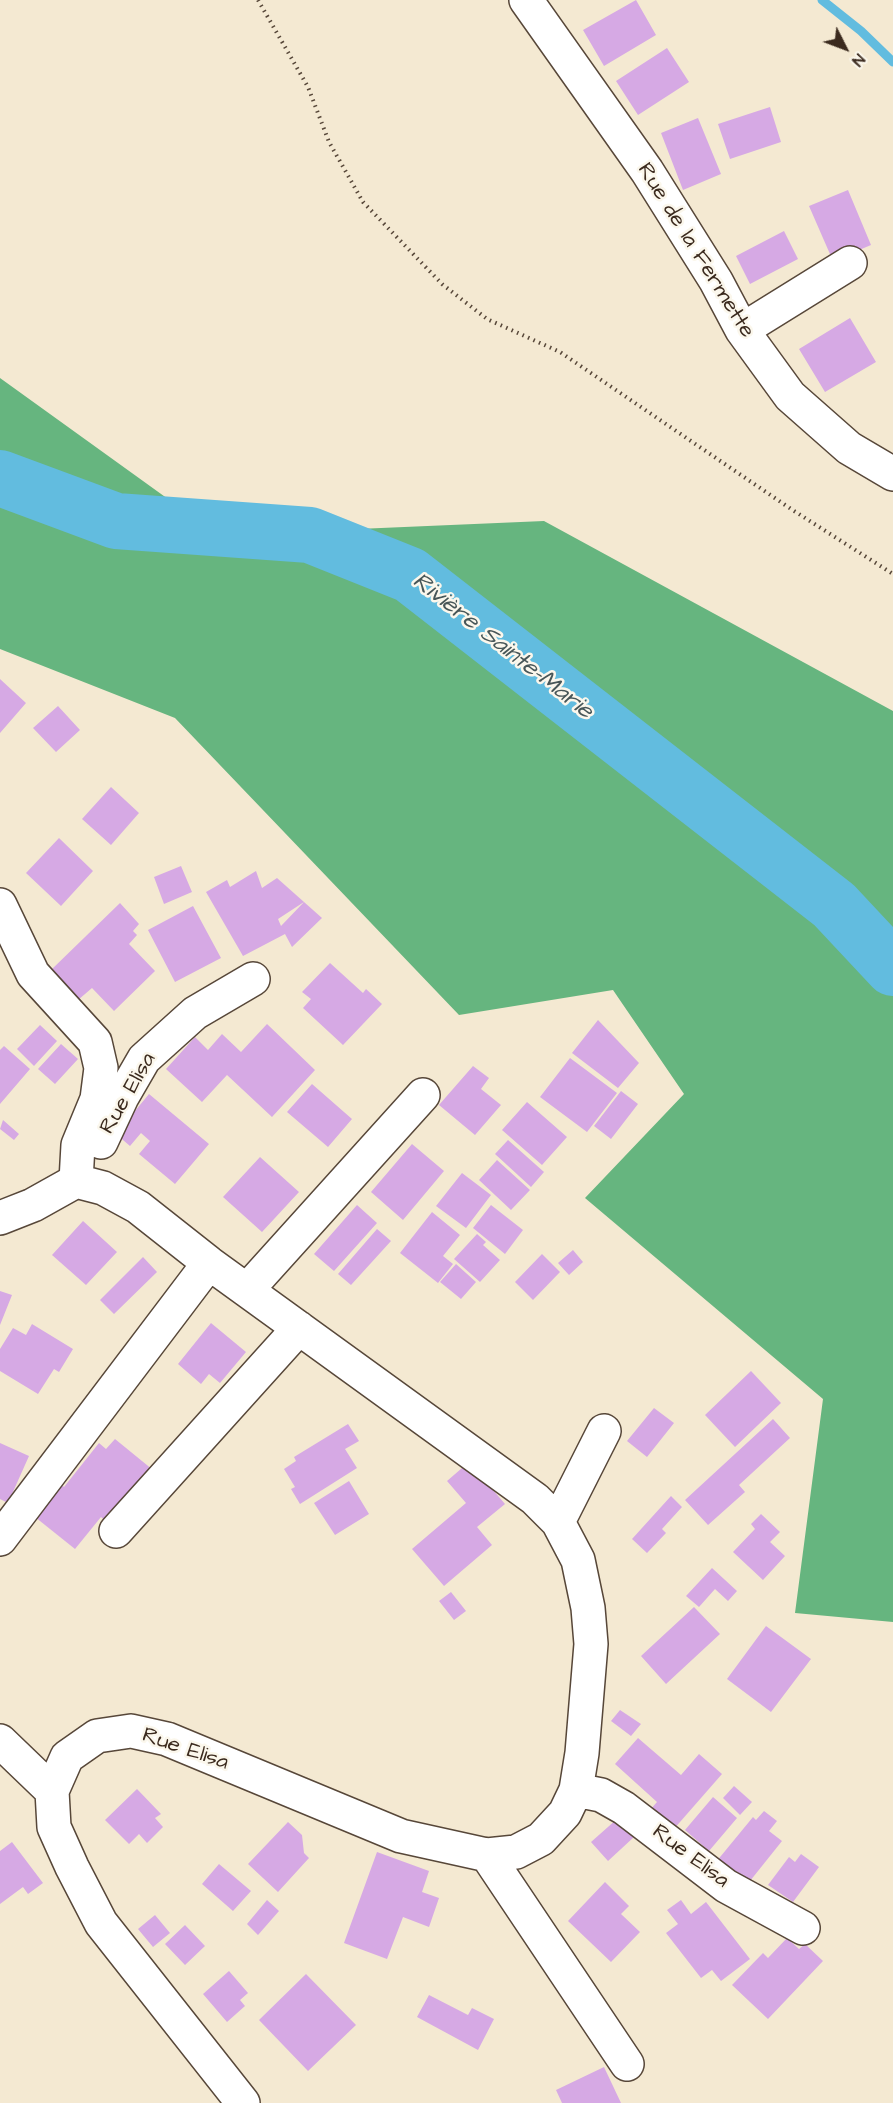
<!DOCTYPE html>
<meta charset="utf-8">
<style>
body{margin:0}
#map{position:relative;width:893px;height:2103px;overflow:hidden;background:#f4e9d2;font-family:"Architects Daughter",sans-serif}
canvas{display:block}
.north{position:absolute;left:815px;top:18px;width:60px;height:60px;-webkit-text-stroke:4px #fbf7ec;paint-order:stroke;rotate:132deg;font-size:16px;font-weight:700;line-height:24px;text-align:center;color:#3b2a1e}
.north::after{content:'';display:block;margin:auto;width:21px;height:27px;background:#3b2a1e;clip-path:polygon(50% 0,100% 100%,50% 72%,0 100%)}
</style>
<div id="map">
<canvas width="893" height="2103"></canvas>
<div class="north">N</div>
</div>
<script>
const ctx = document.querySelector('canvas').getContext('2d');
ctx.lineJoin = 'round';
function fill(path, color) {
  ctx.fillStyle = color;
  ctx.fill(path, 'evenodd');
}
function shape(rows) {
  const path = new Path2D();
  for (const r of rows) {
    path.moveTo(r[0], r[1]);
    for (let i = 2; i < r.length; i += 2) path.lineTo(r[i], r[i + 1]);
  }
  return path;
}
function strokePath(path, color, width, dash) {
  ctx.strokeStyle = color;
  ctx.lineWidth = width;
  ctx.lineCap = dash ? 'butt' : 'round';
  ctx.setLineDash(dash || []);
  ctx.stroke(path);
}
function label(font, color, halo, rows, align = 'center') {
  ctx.font = font + ' "Architects Daughter",sans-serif';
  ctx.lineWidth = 5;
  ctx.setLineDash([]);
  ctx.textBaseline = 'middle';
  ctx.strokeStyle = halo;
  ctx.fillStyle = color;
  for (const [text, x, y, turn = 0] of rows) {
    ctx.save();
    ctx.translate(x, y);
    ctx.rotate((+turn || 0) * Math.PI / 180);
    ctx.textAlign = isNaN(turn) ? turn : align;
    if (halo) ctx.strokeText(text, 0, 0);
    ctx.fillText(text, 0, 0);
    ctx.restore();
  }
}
fill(shape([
 [0,378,218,535,544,521,893,711,893,1622,795,1613,823,1399,585,1198,684,1094,613,990,459,1015,175,718,0,649]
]), '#66b57f');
strokePath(shape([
 [822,0,861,31,893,62]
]), '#62bcdf', 9);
strokePath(shape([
 [0,478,116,521,310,535,410,575,834,905,893,968]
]), '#62bcdf', 56);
fill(shape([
 [636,0,656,35,604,66,583,30],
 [667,48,689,82,638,115,616,81],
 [770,107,781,142,730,159,718,124],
 [698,118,721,174,683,190,661,133],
 [848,190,871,245,833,261,809,206],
 [784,231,798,259,750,284,736,256],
 [850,318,876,362,825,392,799,349],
 [0,679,26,703,0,733],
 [58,706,80,730,56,752,33,728],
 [111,787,139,813,111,845,82,819],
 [59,838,93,871,61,906,26,873],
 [181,866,192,892,164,904,154,877],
 [256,871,262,888,277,878,304,902,278,919,281,926,304,902,322,918,292,947,285,934,243,956,206,892,227,880,230,887],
 [120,903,139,924,133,931,137,935,129,944,155,971,114,1011,92,988,78,1000,50,971],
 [193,906,221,958,175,982,148,930],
 [330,963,363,993,366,989,382,1004,343,1045,303,1008,311,999,302,992],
 [598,1020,639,1063,618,1088,572,1053],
 [267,1024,315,1070,272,1117,227,1075,202,1102,166,1069,195,1037,208,1050,222,1034,241,1052],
 [40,1025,57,1041,34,1066,17,1049],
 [61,1044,78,1059,55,1084,38,1069],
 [4,1046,30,1069,0,1104,0,1050],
 [570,1058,617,1093,587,1132,540,1097],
 [473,1066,489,1078,481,1089,501,1105,475,1135,439,1105],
 [312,1084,352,1119,328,1147,287,1112],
 [621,1091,638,1104,611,1139,594,1126],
 [149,1094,209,1144,175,1184,139,1154,150,1141,141,1133,130,1146,116,1134],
 [527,1102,567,1137,542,1165,502,1130],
 [3,1120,19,1134,14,1140,0,1129],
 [508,1140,544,1172,531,1187,495,1154],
 [412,1144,444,1171,403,1220,371,1192],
 [260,1157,299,1192,262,1232,223,1197],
 [497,1160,530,1190,511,1210,479,1180],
 [462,1173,491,1195,466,1228,436,1206],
 [357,1205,377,1223,334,1271,314,1254],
 [491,1205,523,1230,505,1254,473,1228],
 [432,1212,460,1235,443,1256,453,1264,438,1283,400,1253],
 [83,1221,117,1252,86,1285,52,1255],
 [377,1229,391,1241,351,1285,338,1274],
 [477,1234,486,1242,483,1245,500,1260,480,1282,454,1259],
 [573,1250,583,1262,569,1275,558,1263],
 [542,1254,560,1272,533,1300,515,1282],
 [143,1257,157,1272,114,1314,100,1300],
 [456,1264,476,1282,461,1299,440,1282],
 [0,1291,12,1295,0,1325],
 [211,1323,246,1352,220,1383,209,1374,201,1384,178,1364],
 [32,1324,73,1349,59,1372,54,1369,38,1394,0,1371,0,1349,13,1328,26,1335],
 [751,1371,781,1403,735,1447,705,1415],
 [654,1408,674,1423,647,1457,627,1441],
 [773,1419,790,1438,739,1485,745,1492,708,1525,685,1500],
 [348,1424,359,1441,345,1449,357,1468,300,1504,291,1489,295,1487,284,1469,296,1461,294,1457],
 [115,1439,153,1470,109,1524,101,1517,75,1549,30,1513,56,1480,64,1487,99,1443,106,1449],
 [0,1443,29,1456,8,1503,0,1499],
 [469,1462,505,1504,477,1527,492,1545,444,1586,412,1549,466,1503,447,1481],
 [349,1481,369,1514,335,1535,314,1503],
 [671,1496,682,1507,662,1529,666,1533,647,1553,632,1539],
 [761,1514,780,1532,770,1542,785,1556,763,1580,733,1552,755,1529,751,1524],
 [712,1568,737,1591,728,1601,715,1589,699,1607,686,1596],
 [451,1592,466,1611,454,1620,439,1601],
 [694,1607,720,1634,666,1684,641,1656],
 [766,1626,811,1659,771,1712,727,1679],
 [620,1710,641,1724,631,1736,611,1721],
 [638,1738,681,1775,699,1754,722,1774,673,1830,650,1810,657,1802,615,1764],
 [734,1786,752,1802,740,1815,723,1798],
 [137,1789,161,1814,155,1818,163,1827,147,1843,139,1834,129,1844,105,1820],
 [713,1797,737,1818,709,1851,685,1830],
 [764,1811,777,1821,769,1831,782,1841,746,1886,716,1862,753,1817,756,1820],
 [617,1819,634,1837,608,1861,591,1842],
 [288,1822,302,1835,304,1853,309,1858,278,1892,248,1864],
 [12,1842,43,1883,28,1894,23,1887,0,1904,0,1851],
 [377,1852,429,1871,422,1892,439,1898,429,1927,403,1917,387,1959,344,1943],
 [801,1854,819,1867,793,1902,768,1885,789,1857,795,1862],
 [219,1864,251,1891,233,1911,202,1884],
 [605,1882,629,1906,621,1914,640,1932,611,1962,568,1921],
 [267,1900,279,1911,258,1935,247,1924],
 [681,1900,691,1914,706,1902,750,1959,721,1981,712,1970,701,1978,666,1933,678,1924,667,1910],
 [155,1915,170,1933,153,1947,138,1929],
 [185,1925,205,1946,185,1965,165,1944],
 [787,1938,799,1949,805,1944,823,1961,768,2019,732,1985,763,1953,768,1958],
 [229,1971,248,1993,240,2000,245,2006,227,2022,203,1994],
 [306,1974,356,2025,308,2071,259,2020],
 [429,1995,468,2015,472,2008,494,2019,478,2050,417,2017],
 [604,2067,621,2103,562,2103,556,2090]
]), '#d6a9e4');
const minor = shape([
 [526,0,647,171,716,281,742,330,790,396,849,448,893,474],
 [742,330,850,263],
 [0,905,33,974,95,1042,101,1068,97,1099,78,1145,76,1181],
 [101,1142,122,1097,144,1059,195,1013,253,979],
 [0,1218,33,1205,76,1181,103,1188,138,1207,209,1263,535,1499,558,1522,578,1560,588,1608,591,1644,582,1753,576,1790,565,1813,541,1839,516,1852,487,1855,401,1836,167,1739,131,1731,97,1736,67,1757,52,1791,54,1827,72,1867,101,1923,243,2103],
 [247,1290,423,1095],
 [558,1522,604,1431],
 [116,1531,299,1328],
 [0,1539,209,1263],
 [0,1741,52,1791],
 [576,1790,601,1795,624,1808,726,1886,803,1928],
 [487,1855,627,2064]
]);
strokePath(minor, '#574739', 36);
strokePath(shape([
 [258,0,308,87,329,142,363,202,442,284,487,319,560,352,791,509,893,574]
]), '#574739', 4, [1.5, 4.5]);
strokePath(minor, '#fff', 33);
label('22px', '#3b2a1e', '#fbf7ec', [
 ["Rue de la Fermette",695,251,58],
 ["Rue Elisa",129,1094,-60],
 ["Rue Elisa",185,1750,19],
 ["Rue Elisa",690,1857,37]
]);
label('italic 24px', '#475658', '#fbf7ec', [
 ["Rivière Sainte-Marie",502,647,38]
]);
</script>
